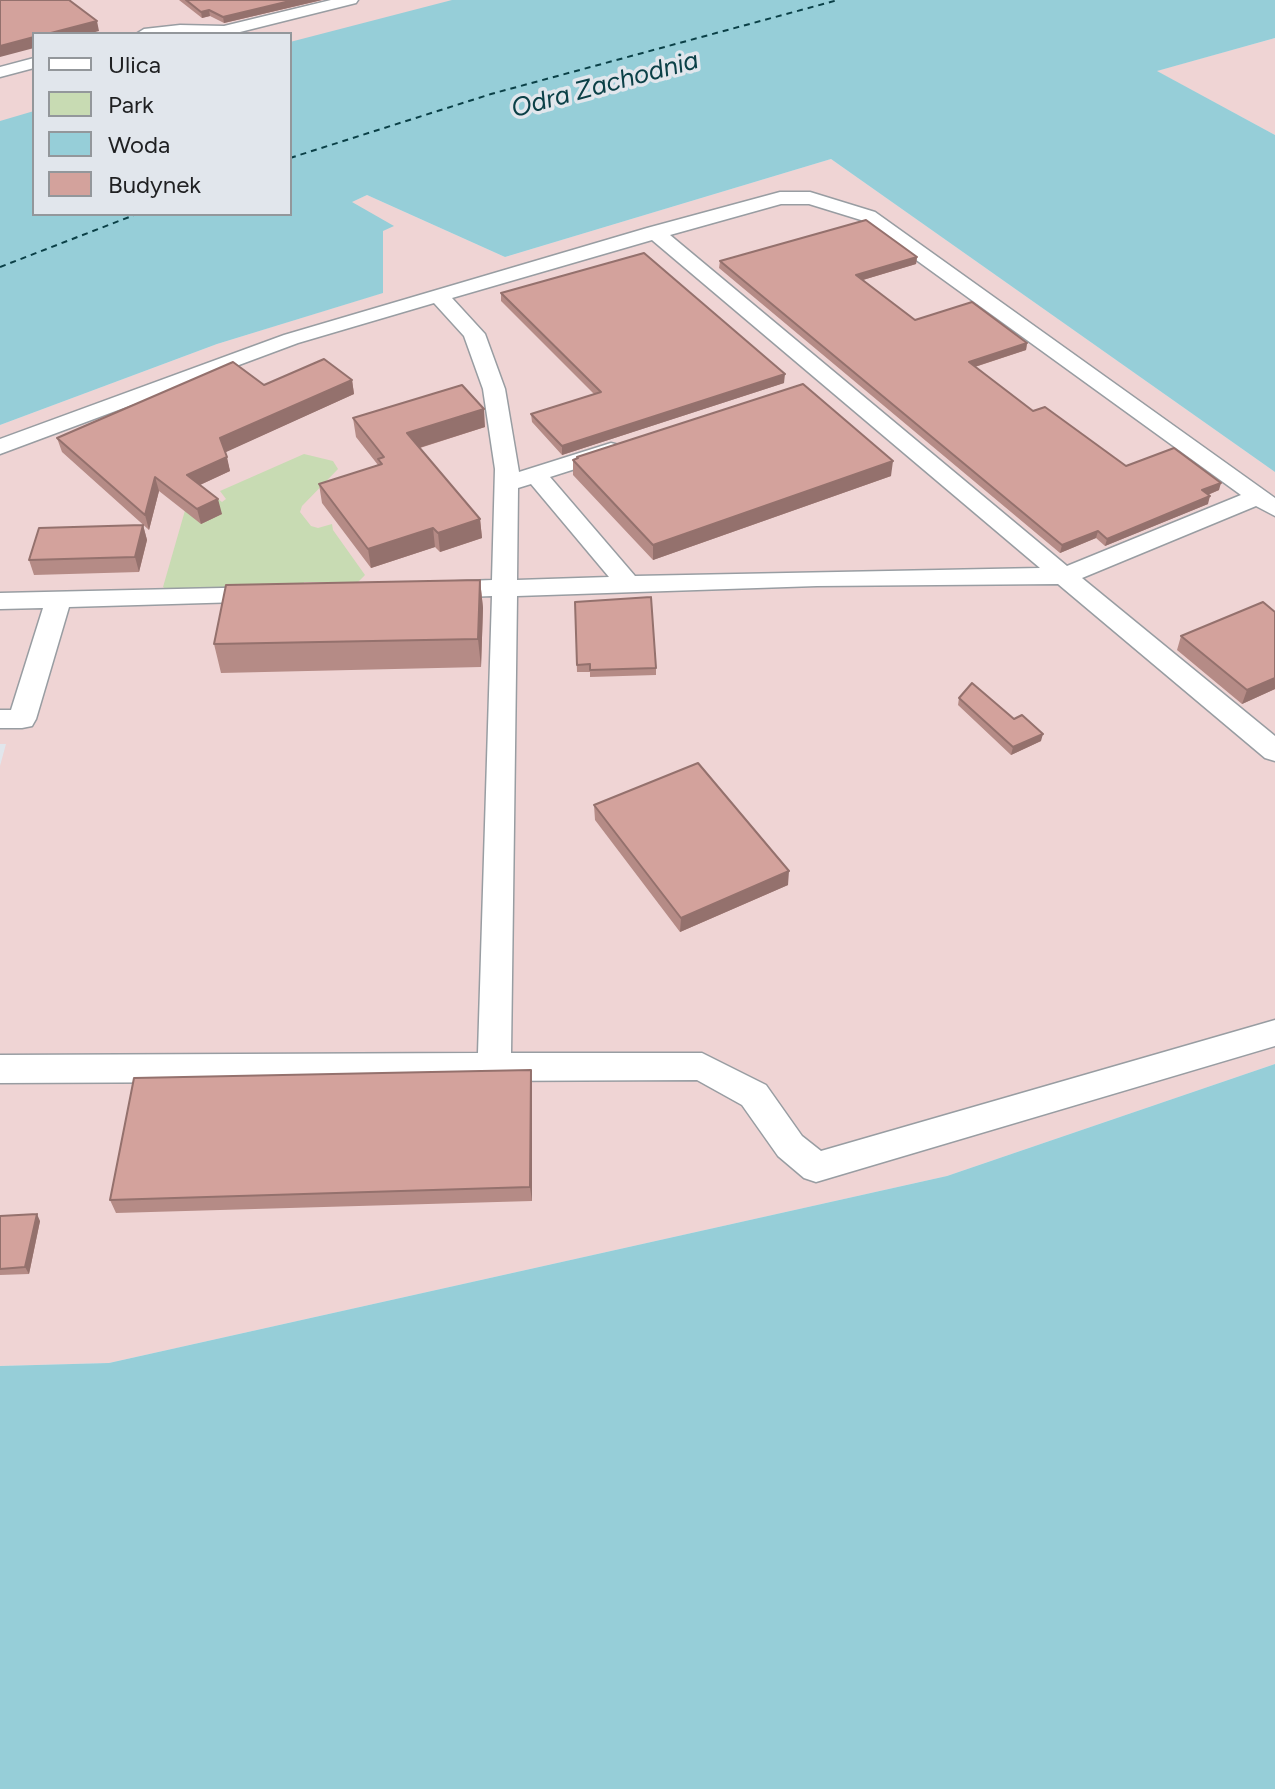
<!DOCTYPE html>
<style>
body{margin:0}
#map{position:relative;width:1275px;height:1789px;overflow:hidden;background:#e1e6ec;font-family:Figtree,sans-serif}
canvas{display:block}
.legend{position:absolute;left:32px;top:32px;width:260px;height:184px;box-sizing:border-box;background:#e1e6ec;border:2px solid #93979b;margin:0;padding:10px 14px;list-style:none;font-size:24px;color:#1f2022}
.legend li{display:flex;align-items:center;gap:16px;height:40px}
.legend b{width:40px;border:2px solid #93979b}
</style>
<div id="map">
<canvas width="1275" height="1789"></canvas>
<ul class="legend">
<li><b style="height:10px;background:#fff"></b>Ulica</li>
<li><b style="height:22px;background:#c8dbb3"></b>Park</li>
<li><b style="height:22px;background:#96ced8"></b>Woda</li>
<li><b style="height:22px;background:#d3a29c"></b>Budynek</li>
</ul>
</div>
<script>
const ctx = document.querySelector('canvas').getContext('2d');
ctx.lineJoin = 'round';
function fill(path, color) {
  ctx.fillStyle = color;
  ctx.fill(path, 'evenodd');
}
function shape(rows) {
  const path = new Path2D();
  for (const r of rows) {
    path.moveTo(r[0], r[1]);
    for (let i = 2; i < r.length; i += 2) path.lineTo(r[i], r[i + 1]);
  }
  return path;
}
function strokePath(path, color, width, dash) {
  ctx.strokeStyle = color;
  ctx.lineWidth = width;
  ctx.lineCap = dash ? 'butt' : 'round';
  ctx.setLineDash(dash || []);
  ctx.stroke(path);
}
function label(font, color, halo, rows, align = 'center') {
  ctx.font = font + ' Figtree,sans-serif';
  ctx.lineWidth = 7;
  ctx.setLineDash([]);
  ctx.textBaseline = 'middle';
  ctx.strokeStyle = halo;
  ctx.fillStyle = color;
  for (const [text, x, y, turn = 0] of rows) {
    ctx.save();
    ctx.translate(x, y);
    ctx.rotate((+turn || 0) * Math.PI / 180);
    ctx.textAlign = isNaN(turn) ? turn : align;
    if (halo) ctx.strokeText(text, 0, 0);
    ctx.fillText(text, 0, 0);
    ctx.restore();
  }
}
fill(shape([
 [0,0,635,0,290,84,290,34,34,34,34,147,0,155],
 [1275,38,1275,135,1156,71],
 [831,159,1275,472,1275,1064,947,1176,109,1363,0,1366,0,766,6,744,0,744,0,425,217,344,382,293,351,202,367,195,505,257]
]), '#efd4d4');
fill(shape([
 [304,454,333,461,338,469,302,506,300,512,311,526,318,528,332,524,333,530,365,575,358,582,304,582,302,588,169,591,163,587,186,507,213,495,222,502,226,499,220,491]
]), '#c8dbb3');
fill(shape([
 [452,0,1275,0,1275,38,1157,71,1275,135,1275,472,831,159,505,257,367,195,352,202,394,226,383,231,383,293,217,344,0,425,0,121,34,111,34,214,290,214,290,42],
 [1275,1064,1275,1789,0,1789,0,1366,109,1363,947,1176]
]), '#96ced8');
strokePath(shape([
 [290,158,491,94,838,0],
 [0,267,137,214]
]), '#0b4047', 2, [6, 5]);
const minor = shape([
 [331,0,358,0,356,3,232,34,136,34,144,29,180,25,224,26,331,0],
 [34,58,34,68,0,77,0,67,34,58],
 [780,192,810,192,875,212,1275,498,1275,516,1256,506,1082,578,1275,736,1275,761,1265,758,1058,584,817,586,517,596,511,1053,702,1053,766,1085,802,1136,821,1151,1275,1020,1275,1046,816,1182,804,1178,778,1156,742,1105,697,1080,0,1083,0,1055,478,1053,492,596,442,598,433,596,429,590,433,584,442,582,492,580,495,469,483,389,464,336,434,303,298,343,0,454,0,439,284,335,647,228,780,192],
 [781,204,809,204,861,220,1241,495,1067,566,670,235,781,204],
 [652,240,1040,568,635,576,550,477,619,455,622,450,619,445,611,443,519,472,505,389,485,334,452,298,652,240],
 [531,484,609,577,517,580,518,488,531,484],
 [266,587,275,589,279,595,275,601,69,607,36,719,32,726,22,728,0,728,0,710,11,710,43,608,0,609,0,593,266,587]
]);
strokePath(minor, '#989da2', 3);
fill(minor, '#fff');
fill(shape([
 [179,0,322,0,224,23,210,16,202,18],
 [917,257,916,264,863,280,915,320,1027,343,1026,350,975,367,1033,411,1126,466,1219,490,1208,495,1208,504,1105,546,1096,538,1060,553,719,268,720,261],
 [501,293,784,383,562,455,532,422,531,414,594,394,501,301],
 [352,380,354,394,225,452,230,471,200,485,222,514,201,524,159,491,149,530,62,452,57,438,264,385],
 [353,418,485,427,420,448,480,519,482,538,440,552,435,547,371,568,322,503,319,484,378,465,356,437],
 [577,457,891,476,653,560,573,475,573,460,577,459],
 [143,525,147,540,139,572,34,575,29,560],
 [480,580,483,608,481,667,221,673,214,644],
 [575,602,656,668,656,675,590,677,590,672,577,672],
 [1275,612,1275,689,1242,704,1177,650,1181,636],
 [959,698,1014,719,1041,741,1011,755,958,705],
 [594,805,788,885,680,932,595,820],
 [531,1070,532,1084,532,1201,116,1213,110,1200],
 [0,1216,40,1221,29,1274,0,1275]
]), '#b58b86');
fill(shape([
 [294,0,322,0,224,23,223,17],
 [209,10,210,16,202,18,201,12],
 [97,21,99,31,88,34,47,34],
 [34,37,34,48,0,57,0,46],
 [917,257,916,264,856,282,856,275],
 [1027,343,1026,350,968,369,969,362],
 [785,374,784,383,562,455,562,446],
 [352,380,354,394,224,453,220,438],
 [484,409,485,427,409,451,407,433],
 [227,457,230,471,191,489,187,475],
 [893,461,891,476,653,560,653,545],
 [155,477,159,491,149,530,145,515],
 [1221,483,1219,490,1200,498,1202,490],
 [1210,496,1208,504,1105,546,1107,539],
 [218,499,222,514,201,524,197,509],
 [480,519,482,538,440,552,438,533],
 [143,525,147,540,139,572,135,557],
 [433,528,435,547,371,568,368,549],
 [1098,531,1096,538,1060,553,1062,545],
 [480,580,483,608,481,667,478,639],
 [1275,678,1275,689,1242,704,1247,690],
 [1043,734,1041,741,1011,755,1013,747],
 [789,871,788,885,680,932,681,918],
 [531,1070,532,1084,532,1201,530,1187],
 [37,1214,40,1221,29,1274,25,1267]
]), '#94716d');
const building = shape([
 [0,0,69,0,97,21,47,34,34,34,34,37,0,46,0,0],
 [186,0,294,0,223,17,209,10,201,12,186,0],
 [866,220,917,257,856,275,915,320,972,302,1027,343,969,362,1033,411,1045,407,1126,466,1174,448,1221,483,1202,490,1210,496,1107,539,1098,531,1062,545,720,261,866,220],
 [644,253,785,374,562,446,531,414,601,392,501,293,644,253],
 [324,359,352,380,220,438,227,457,187,475,218,499,197,509,155,477,145,515,57,438,233,362,264,385,324,359],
 [803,384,893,461,653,545,573,460,578,458,577,457,803,384],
 [462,385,484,409,407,433,480,519,438,533,433,528,368,549,319,484,382,464,378,459,384,457,353,418,462,385],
 [143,525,135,557,29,560,39,528,143,525],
 [480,580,478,639,214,644,226,585,480,580],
 [651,597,656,668,590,670,590,664,577,665,575,602,651,597],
 [1263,602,1275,612,1275,678,1247,690,1181,636,1263,602],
 [972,683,1014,719,1022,715,1043,734,1013,747,959,698,972,683],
 [698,763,789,871,681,918,594,805,698,763],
 [531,1070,530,1187,110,1200,134,1078,531,1070],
 [37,1214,25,1267,0,1269,0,1216,37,1214]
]);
fill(building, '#d3a29c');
strokePath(building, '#94716d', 2);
label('italic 26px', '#0b4047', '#e1e6ec', [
 ["Odra Zachodnia",605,85,-15]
]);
</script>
